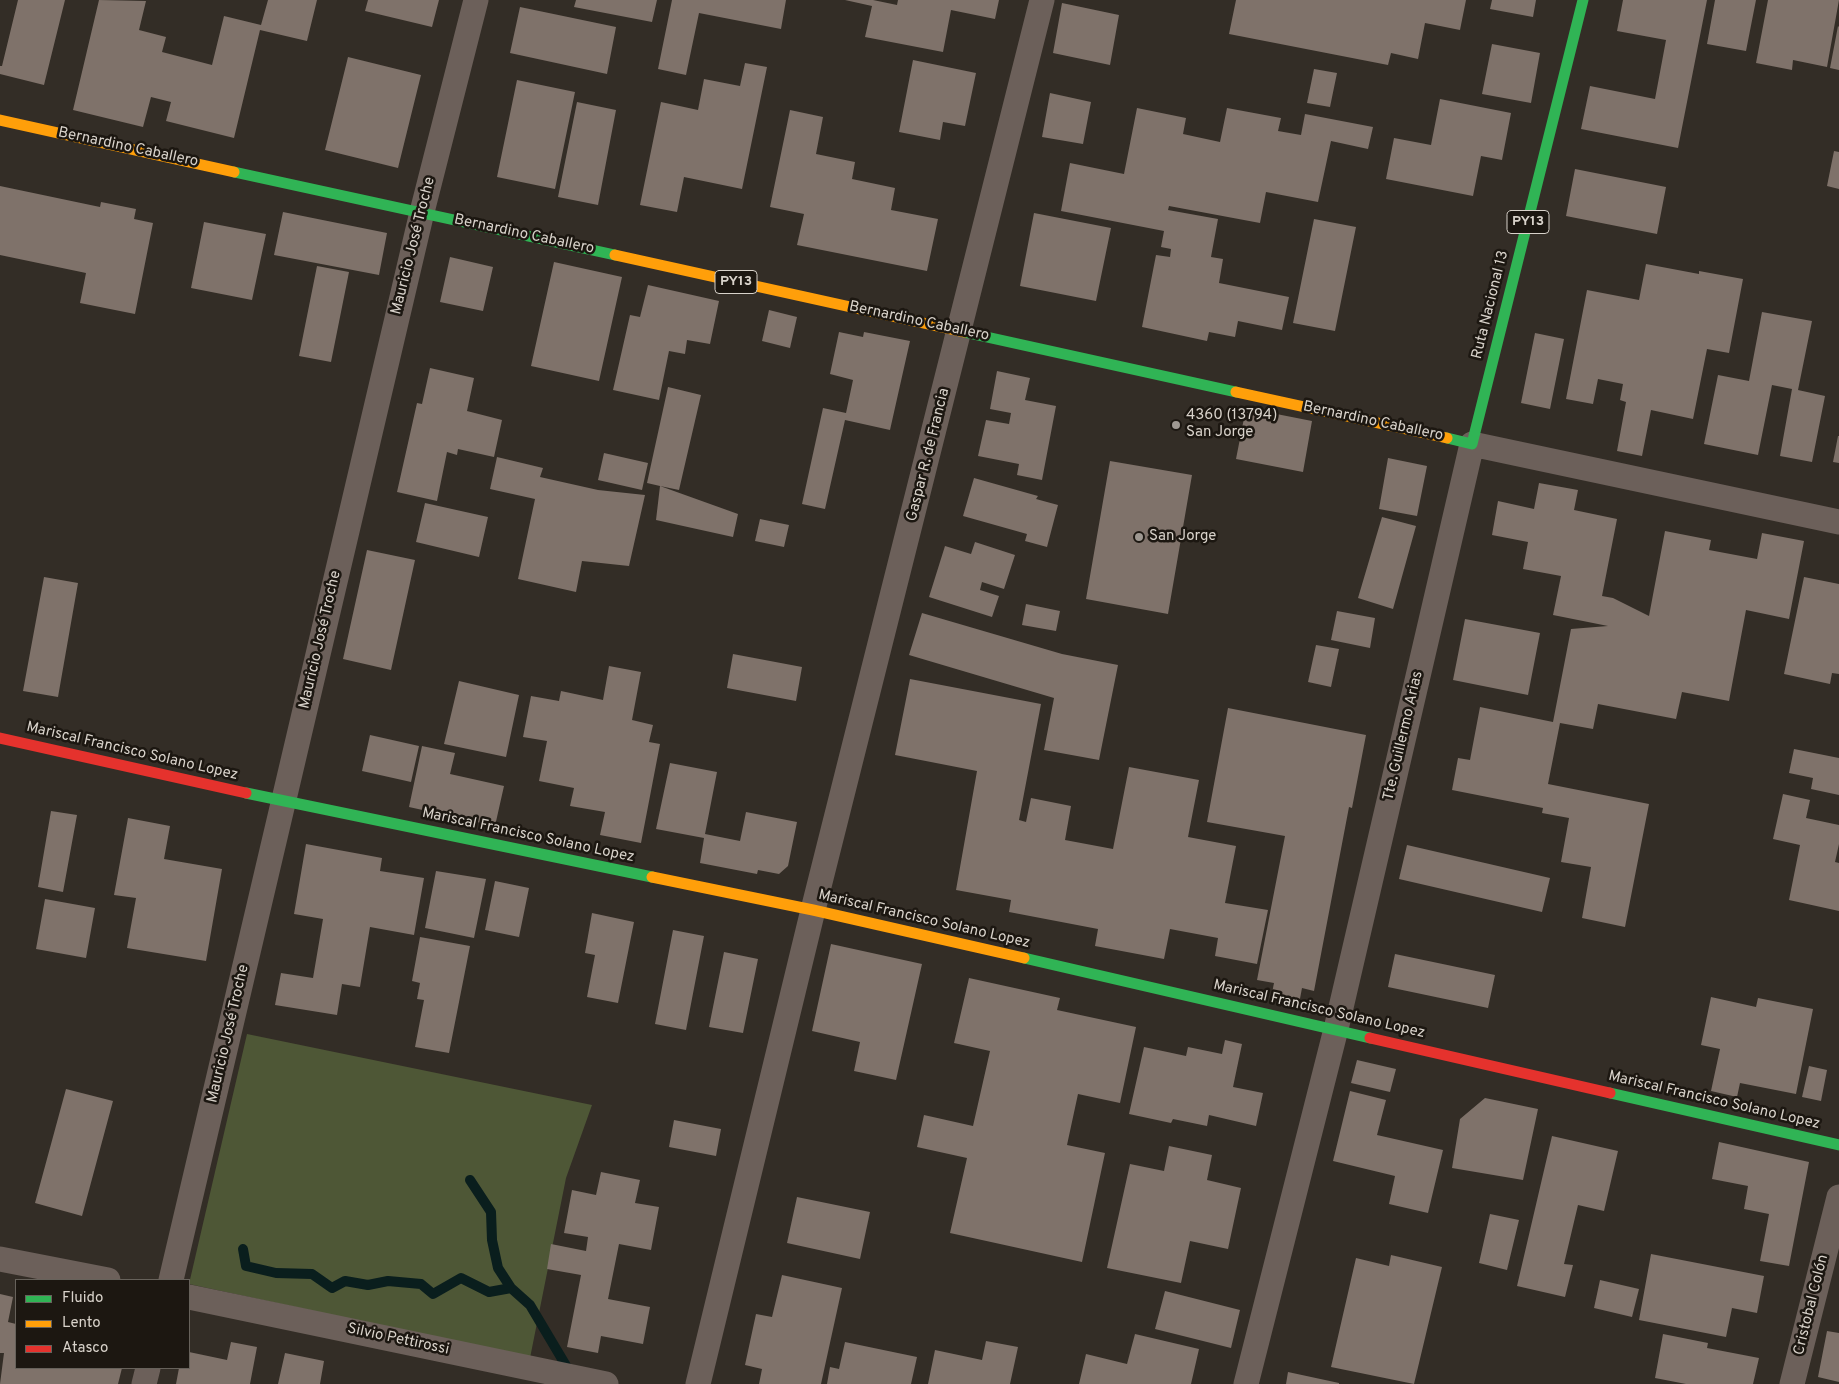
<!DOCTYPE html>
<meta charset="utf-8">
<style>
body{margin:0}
#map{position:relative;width:1839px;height:1384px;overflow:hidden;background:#332d26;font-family:Overpass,sans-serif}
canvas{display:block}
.legend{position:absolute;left:15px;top:1279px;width:175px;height:90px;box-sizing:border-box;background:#1c1711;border:1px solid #67625b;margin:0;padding:6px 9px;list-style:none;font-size:15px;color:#d8d2ca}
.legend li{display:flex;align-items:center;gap:10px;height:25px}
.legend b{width:25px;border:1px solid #67625b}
</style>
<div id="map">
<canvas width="1839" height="1384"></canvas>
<ul class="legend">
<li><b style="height:6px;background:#30b455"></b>Fluido</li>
<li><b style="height:6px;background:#ff9f0a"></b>Lento</li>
<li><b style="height:6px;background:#e5322d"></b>Atasco</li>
</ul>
</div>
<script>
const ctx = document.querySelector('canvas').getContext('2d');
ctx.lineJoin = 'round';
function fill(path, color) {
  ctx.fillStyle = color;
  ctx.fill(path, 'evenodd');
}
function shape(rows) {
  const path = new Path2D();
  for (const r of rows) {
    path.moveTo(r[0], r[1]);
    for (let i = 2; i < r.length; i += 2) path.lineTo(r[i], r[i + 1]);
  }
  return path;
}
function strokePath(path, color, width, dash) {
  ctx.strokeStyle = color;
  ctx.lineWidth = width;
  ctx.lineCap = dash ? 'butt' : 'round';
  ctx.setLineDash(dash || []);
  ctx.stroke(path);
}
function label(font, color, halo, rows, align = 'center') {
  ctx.font = font + ' Overpass,sans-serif';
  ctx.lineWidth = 5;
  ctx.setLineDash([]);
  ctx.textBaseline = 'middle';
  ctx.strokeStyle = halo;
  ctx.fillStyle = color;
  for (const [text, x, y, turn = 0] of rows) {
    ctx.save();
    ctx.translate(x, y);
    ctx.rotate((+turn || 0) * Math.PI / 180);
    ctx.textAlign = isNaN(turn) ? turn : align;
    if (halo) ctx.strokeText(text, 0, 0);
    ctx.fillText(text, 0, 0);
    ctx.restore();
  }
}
fill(shape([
 [247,1034,592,1105,566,1178,530,1358,189,1284]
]), '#4e5736');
strokePath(shape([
 [470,1180,491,1212,492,1240,498,1268,511,1288],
 [243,1249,246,1266,276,1273,312,1274,332,1288,345,1281,368,1285,388,1281,421,1284,433,1294,461,1278,489,1292,511,1288,530,1305,568,1369,574,1370]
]), '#0a1e1d', 10);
fill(shape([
 [18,0,65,0,44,85,0,74,0,66,2,66],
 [99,0,146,1,139,30,166,37,162,52,212,65,224,16,261,25,268,0,317,0,307,41,260,30,234,138,166,121,171,102,151,97,143,127,73,110],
 [368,0,439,0,432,27,365,11],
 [576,0,657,0,652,22,574,7],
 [672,0,786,0,781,29,699,13,686,75,658,69],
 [845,0,873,0,897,5,898,0,999,0,995,19,951,10,943,52,865,37,872,6],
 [1236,0,1466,0,1460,30,1425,23,1418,59,1391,53,1388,65,1229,34],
 [1492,0,1536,0,1533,17,1490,9],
 [1623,0,1707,0,1678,148,1581,129,1590,86,1655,99,1666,40,1617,31],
 [1715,0,1756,0,1746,51,1707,44],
 [1768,0,1839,0,1827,67,1793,60,1792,70,1756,63],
 [1062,3,1119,15,1110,65,1053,53],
 [520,7,616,27,607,74,510,53],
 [1838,26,1839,27,1839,70,1830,68],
 [1492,44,1540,53,1531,103,1482,94],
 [348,57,421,75,398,168,325,150],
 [913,60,976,73,965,126,943,122,940,140,899,132],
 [745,63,767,67,742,189,684,177,677,212,640,205,661,102,698,110,704,79,740,86],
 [1314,69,1337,73,1330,107,1307,103],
 [517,80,575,92,555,189,497,177],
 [1050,93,1091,102,1083,144,1042,137],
 [1440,99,1511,113,1502,160,1481,156,1473,196,1386,179,1394,138,1431,145],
 [577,102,616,110,598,205,558,197],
 [1137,108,1186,118,1183,134,1220,142,1227,108,1281,118,1278,131,1301,135,1305,114,1373,127,1368,149,1331,141,1318,202,1266,192,1260,223,1169,206,1168,210,1218,219,1211,257,1223,259,1219,283,1289,297,1282,330,1238,321,1235,337,1209,332,1207,341,1142,327,1156,255,1170,257,1171,249,1161,247,1164,231,1061,211,1070,163,1124,174],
 [790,110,823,117,816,154,855,162,852,179,895,188,891,210,938,219,927,271,797,245,804,214,770,207],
 [1834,151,1839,152,1839,189,1827,186],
 [1575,169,1666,187,1657,234,1566,216],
 [0,186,100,207,101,202,136,209,134,219,153,223,135,314,80,303,86,273,0,255],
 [283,212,387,233,379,275,274,255],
 [1034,213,1111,228,1096,301,1020,286],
 [1314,219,1356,227,1335,331,1293,323],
 [204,222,266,234,252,300,191,288],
 [450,257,493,267,483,311,440,302],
 [554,262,622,277,599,381,531,366],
 [1646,264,1699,274,1699,271,1743,279,1729,353,1707,349,1693,419,1651,410,1642,456,1617,451,1626,402,1620,400,1623,384,1598,379,1593,404,1566,399,1587,290,1639,300],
 [317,266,349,272,331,362,299,356],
 [648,285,719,301,710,344,687,340,685,354,669,351,659,400,613,390,630,315,640,317],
 [769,310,797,317,790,348,762,341],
 [1762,312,1812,321,1798,390,1825,396,1812,462,1780,456,1792,389,1772,385,1758,455,1704,444,1718,375,1749,381],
 [839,332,863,337,864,332,910,341,890,430,845,420,825,509,802,504,823,408,846,413,853,380,830,374],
 [1535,333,1564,339,1550,409,1521,403],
 [430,368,474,378,467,411,502,420,494,457,458,449,457,455,447,452,437,501,397,492,417,403,422,404],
 [997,371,1030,378,1025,400,1056,406,1042,480,1017,475,1019,464,978,456,986,420,1009,424,1011,413,990,409],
 [668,387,701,395,679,490,660,486,738,514,733,537,656,520,660,486,647,483],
 [1246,408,1312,421,1303,472,1236,459],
 [1838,436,1839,436,1839,463,1833,462],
 [604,453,648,463,642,490,598,480],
 [497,457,543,468,540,477,598,490,645,495,629,566,582,561,576,592,518,579,535,499,490,489],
 [1388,458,1427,466,1417,516,1379,509],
 [1110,461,1192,475,1168,614,1086,599],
 [974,478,1038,496,1036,499,1058,505,1047,547,1025,541,1027,534,963,516],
 [1539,483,1578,490,1574,510,1617,519,1602,596,1613,598,1649,616,1665,531,1711,540,1709,550,1757,559,1762,533,1804,541,1789,619,1746,610,1729,701,1682,692,1676,719,1598,704,1593,729,1560,723,1548,784,1649,804,1625,927,1582,918,1591,867,1561,862,1569,818,1542,813,1543,808,1452,790,1458,758,1470,760,1480,707,1553,722,1571,629,1608,626,1553,615,1561,576,1523,569,1528,542,1492,535,1498,501,1534,509],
 [425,503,488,517,479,557,416,542],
 [1382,517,1416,526,1393,609,1358,598],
 [760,519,789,525,784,547,755,541],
 [975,542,1015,555,1004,589,982,582,980,590,999,596,992,617,929,597,945,546,971,554],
 [367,550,415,560,391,670,343,659],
 [44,577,78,583,58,697,23,691],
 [1804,577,1839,584,1839,674,1832,673,1830,684,1784,674],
 [1026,604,1060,611,1056,631,1022,625],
 [1337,611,1375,618,1370,648,1331,640],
 [922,613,1062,654,1118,665,1099,760,1044,750,1054,698,909,655],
 [1465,619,1540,633,1528,695,1453,680],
 [1316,645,1339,649,1331,687,1308,682],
 [733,654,802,667,796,701,727,688],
 [609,666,641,672,632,720,653,725,649,742,660,744,641,843,600,835,605,812,570,806,574,788,539,781,547,741,523,737,531,696,559,701,561,691,603,700],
 [910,679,1041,704,1019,820,1026,822,1031,798,1071,806,1065,840,1113,849,1129,767,1199,780,1188,837,1236,846,1225,903,1268,910,1257,964,1215,956,1218,938,1170,929,1164,959,1095,946,1098,929,1009,912,1011,900,956,890,977,771,895,755],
 [459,681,519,695,506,757,444,744],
 [1228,708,1366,735,1352,808,1349,807,1314,991,1302,988,1299,1004,1271,998,1274,983,1257,980,1285,836,1207,822],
 [370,735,419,746,411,782,362,771],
 [422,746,455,753,450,774,504,786,495,826,409,807],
 [1794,749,1839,758,1839,795,1811,789,1813,778,1789,773],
 [670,763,717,772,705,834,740,841,746,812,797,822,788,866,779,874,758,870,757,874,700,863,704,838,656,829],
 [1783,794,1810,800,1806,818,1839,825,1839,844,1835,862,1839,863,1839,911,1789,900,1800,845,1773,839],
 [51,811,77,815,63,892,38,887],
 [128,818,170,826,164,859,222,869,206,961,127,948,136,898,114,895],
 [306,844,382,858,380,871,424,878,414,935,370,927,360,987,342,984,337,1015,275,1005,281,973,313,978,323,919,294,914],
 [1407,845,1550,878,1542,912,1399,879],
 [436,871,486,879,474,938,425,928],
 [495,881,529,888,519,937,485,930],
 [45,899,95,908,86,958,36,949],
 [592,913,634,922,618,1003,587,997,595,955,585,953],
 [673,930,704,936,686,1030,655,1024],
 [420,937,470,946,449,1053,415,1047,424,1000,417,999,420,983,412,981],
 [831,944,922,964,896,1080,854,1071,860,1042,812,1031],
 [724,952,758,959,743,1033,709,1027],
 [1395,954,1495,975,1488,1008,1388,987],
 [969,978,1060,998,1057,1010,1136,1027,1120,1103,1078,1094,1067,1145,1105,1153,1082,1262,950,1233,967,1158,917,1147,924,1115,973,1126,990,1051,954,1043],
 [1711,997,1756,1007,1758,998,1813,1009,1796,1094,1740,1083,1737,1097,1711,1091,1720,1049,1701,1045],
 [1225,1040,1242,1044,1233,1087,1263,1093,1256,1126,1209,1115,1207,1126,1173,1119,1171,1123,1129,1114,1144,1047,1186,1056,1188,1047,1222,1054],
 [1357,1060,1396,1069,1390,1092,1351,1083],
 [1809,1066,1827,1070,1821,1101,1802,1097],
 [66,1089,113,1101,82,1216,35,1203],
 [1350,1091,1386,1100,1377,1135,1443,1150,1428,1213,1389,1204,1395,1176,1333,1161],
 [1485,1098,1538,1109,1523,1180,1452,1168,1460,1119],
 [674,1120,721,1129,716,1156,669,1147],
 [1552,1136,1618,1151,1604,1211,1578,1205,1564,1264,1573,1265,1565,1297,1517,1286],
 [1719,1142,1809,1162,1789,1266,1760,1261,1769,1214,1744,1209,1748,1186,1712,1179],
 [1169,1146,1212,1155,1207,1180,1241,1188,1228,1249,1190,1241,1181,1283,1107,1268,1130,1164,1164,1171],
 [601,1172,640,1180,635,1203,659,1207,651,1250,619,1244,608,1299,650,1307,643,1344,601,1336,598,1353,567,1347,581,1275,547,1269,551,1244,586,1251,588,1237,564,1233,572,1190,596,1195],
 [797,1197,870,1212,860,1259,787,1243],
 [1490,1214,1519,1220,1507,1270,1479,1263],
 [1651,1254,1764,1276,1757,1313,1732,1308,1726,1337,1639,1320],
 [1391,1255,1442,1267,1414,1384,1331,1367,1356,1258,1389,1266],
 [782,1275,842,1288,821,1384,759,1384,762,1369,745,1365,756,1314,772,1317],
 [1600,1280,1639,1289,1632,1317,1594,1308],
 [1165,1291,1240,1310,1231,1348,1155,1329],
 [0,1294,13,1297,8,1322,16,1324,16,1368,122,1368,118,1384,0,1384,4,1353,0,1353],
 [1827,1331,1839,1333,1839,1382,1818,1377],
 [1135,1334,1199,1349,1191,1384,1079,1384,1086,1354,1127,1364],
 [1663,1334,1708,1343,1707,1348,1759,1358,1753,1384,1686,1384,1655,1378],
 [986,1341,1018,1347,1010,1384,928,1384,935,1350,982,1360],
 [231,1342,257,1347,250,1384,176,1384,179,1368,189,1368,189,1352,227,1360],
 [845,1342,917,1357,911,1384,827,1384,830,1367,839,1369],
 [285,1353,324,1361,320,1384,278,1384],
 [1288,1372,1339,1383,1339,1384,1286,1384]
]), '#7f726a');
strokePath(shape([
 [0,1259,108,1280],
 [171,1280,422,212,476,0],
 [189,1297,606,1384],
 [144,1384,148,1368],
 [698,1384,813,910,1042,0],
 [1246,1384,1336,1029,1472,444,1839,522],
 [1792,1384,1839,1197]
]), '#6c605a', 25);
strokePath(shape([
 [234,172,615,255],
 [964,332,1236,392],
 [1447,438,1472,444,1583,0],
 [246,793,652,877],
 [1024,958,1370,1038],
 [1610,1093,1839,1145]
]), '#30b455', 11);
strokePath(shape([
 [0,120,234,172],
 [615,255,964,332],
 [1236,392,1447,438],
 [652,877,813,910,1024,958]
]), '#ff9f0a', 11);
strokePath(shape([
 [0,738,246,793],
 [1370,1038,1610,1093]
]), '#e5322d', 11);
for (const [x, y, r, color] of [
 [1176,425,5,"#9e9891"],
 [1139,537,5,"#9e9891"]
]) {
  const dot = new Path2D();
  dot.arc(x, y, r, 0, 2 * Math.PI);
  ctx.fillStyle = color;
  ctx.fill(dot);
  strokePath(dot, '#1c1711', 2);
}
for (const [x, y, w] of [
 [1528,222,42],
 [736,282,42]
]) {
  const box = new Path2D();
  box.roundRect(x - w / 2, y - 11.5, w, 23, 4);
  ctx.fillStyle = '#1c1711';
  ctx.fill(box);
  strokePath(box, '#d8d2ca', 1);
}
label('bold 14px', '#d8d2ca', null, [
 ["PY13",1528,222],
 ["PY13",736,282]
]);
label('15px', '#d8d2ca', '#1c1711', [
 ["Bernardino Caballero",128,148,12],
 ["Bernardino Caballero",524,235,12],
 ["Mauricio José Troche",414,246,-76],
 ["Ruta Nacional 13",1491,305,-76],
 ["Bernardino Caballero",919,322,12],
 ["Bernardino Caballero",1373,422,12],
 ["Gaspar R. de Francia",929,455,-76],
 ["Mauricio José Troche",321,640,-77],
 ["Tte. Guillermo Arias",1404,736,-77],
 ["Mariscal Francisco Solano Lopez",132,752,13],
 ["Mariscal Francisco Solano Lopez",528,836,12],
 ["Mariscal Francisco Solano Lopez",924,920,13],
 ["Mariscal Francisco Solano Lopez",1319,1010,13],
 ["Mauricio José Troche",229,1034,-77],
 ["Mariscal Francisco Solano Lopez",1714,1101,13],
 ["Cristobal Colón",1812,1305,-76],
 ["Silvio Pettirossi",398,1340,12]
]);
label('15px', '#d8d2ca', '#1c1711', [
 ["4360 (13794)",1186,416],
 ["San Jorge",1186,433],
 ["San Jorge",1149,537]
], 'left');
</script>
